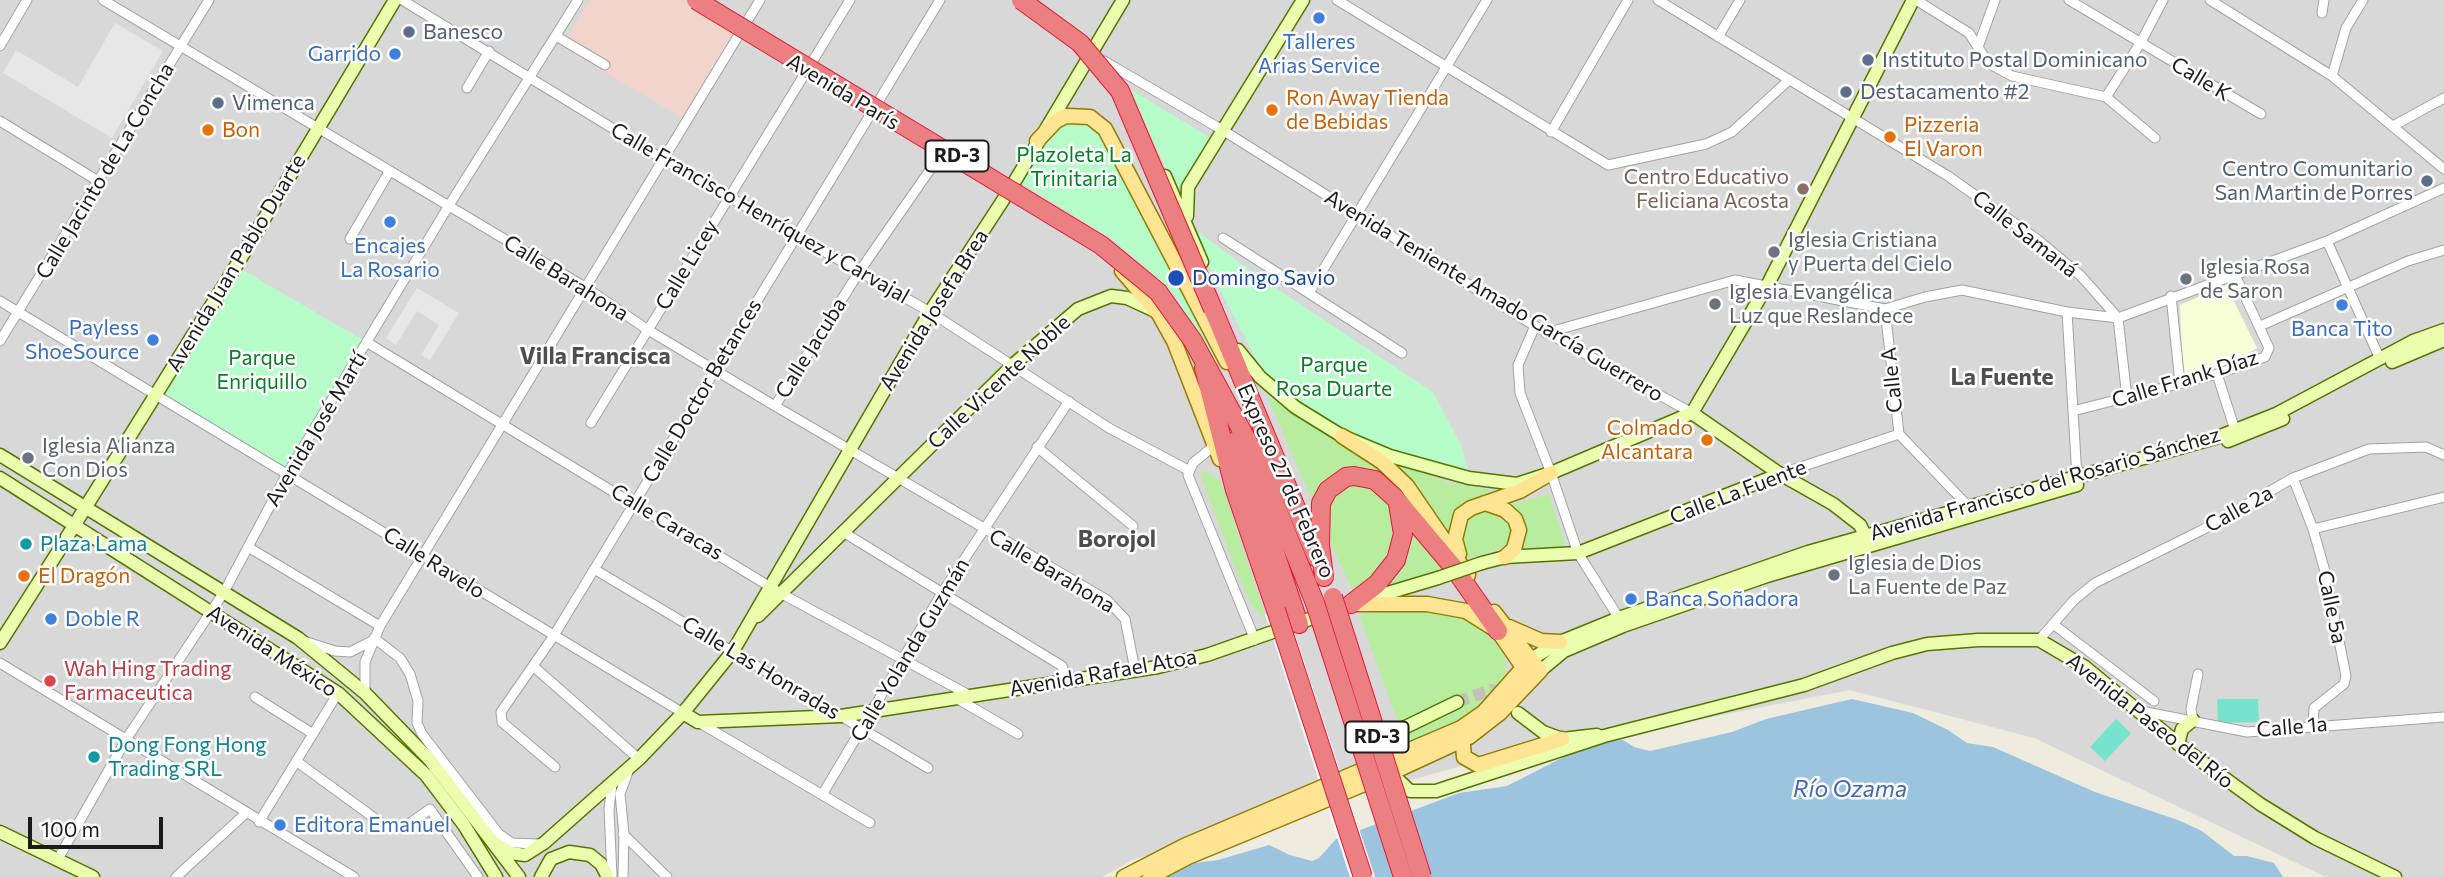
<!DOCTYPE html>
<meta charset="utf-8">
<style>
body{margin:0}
#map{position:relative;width:2444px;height:877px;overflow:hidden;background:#eeecdf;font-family:Commissioner,sans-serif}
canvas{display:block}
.scale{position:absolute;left:28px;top:817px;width:135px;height:32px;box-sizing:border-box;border:4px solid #1b1b1b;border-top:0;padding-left:9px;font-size:21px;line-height:24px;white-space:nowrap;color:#1b1b1b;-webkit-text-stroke:5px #fff;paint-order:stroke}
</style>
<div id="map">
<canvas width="2444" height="877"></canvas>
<div class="scale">100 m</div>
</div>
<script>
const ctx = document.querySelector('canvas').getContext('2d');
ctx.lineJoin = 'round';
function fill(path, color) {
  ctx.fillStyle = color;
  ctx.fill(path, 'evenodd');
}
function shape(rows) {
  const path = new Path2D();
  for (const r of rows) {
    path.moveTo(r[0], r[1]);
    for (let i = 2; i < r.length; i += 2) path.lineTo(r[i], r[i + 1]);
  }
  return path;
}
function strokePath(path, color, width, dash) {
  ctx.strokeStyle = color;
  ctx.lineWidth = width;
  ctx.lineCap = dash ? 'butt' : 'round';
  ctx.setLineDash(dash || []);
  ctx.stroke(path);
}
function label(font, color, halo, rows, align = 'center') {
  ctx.font = font + ' Commissioner,sans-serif';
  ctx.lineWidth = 5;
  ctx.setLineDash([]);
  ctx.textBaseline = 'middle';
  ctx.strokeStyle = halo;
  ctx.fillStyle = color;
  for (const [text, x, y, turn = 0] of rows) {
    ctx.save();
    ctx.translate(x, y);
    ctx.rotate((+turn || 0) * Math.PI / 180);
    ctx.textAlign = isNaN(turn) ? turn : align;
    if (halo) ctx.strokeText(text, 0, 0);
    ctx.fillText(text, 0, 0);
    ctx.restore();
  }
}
fill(shape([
 [0,0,2444,0,2444,877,2326,877,2034,738,1850,690,1461,766,1134,859,1102,877,0,877]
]), '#d9d8d8');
fill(shape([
 [590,0,683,0,737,32,686,120,562,47]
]), '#f1d4cc');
fill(shape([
 [2226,285,2257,348,2225,367,2183,377,2180,305]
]), '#f8ffd7');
fill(shape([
 [1267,396,1348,445,1396,482,1450,556,1383,479,1367,469,1356,468,1336,473,1312,500],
 [1383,458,1450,483,1506,493,1459,512,1452,521,1450,537],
 [1205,470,1219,480,1224,490,1267,622,1253,607,1237,573,1202,479,1201,473],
 [1348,482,1370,483,1389,499,1397,533,1389,557,1376,576,1353,591,1332,547,1325,517,1328,497],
 [1549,494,1558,522,1568,551,1524,548,1525,532,1518,513,1510,505],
 [1488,507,1503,512,1511,524,1511,545,1468,559,1460,543,1465,518],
 [1409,523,1446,571,1385,591,1404,563,1409,549],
 [1398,609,1462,615,1480,624,1505,656,1506,678,1476,713,1406,744,1359,615]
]), '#b8eda0');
fill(shape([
 [1128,88,1211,138,1182,185,1177,188,1172,182],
 [1067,120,1086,122,1100,132,1218,359,1215,361,1174,294,1145,267,1109,237,1019,182,1042,141],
 [1197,231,1256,275,1433,392,1462,447,1469,475,1391,453,1313,414,1265,377,1211,272],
 [236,266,368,343,287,474,156,396]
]), '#b7fdc9');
fill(shape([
 [2217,699,2258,699,2259,722,2218,723],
 [2116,719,2131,733,2105,761,2090,747]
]), '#76e4cd');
fill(shape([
 [115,23,163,51,112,138,3,73,16,50,78,87],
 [417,288,459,313,430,360,421,355,439,325,417,311,396,345,386,338]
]), '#e7e7e7');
fill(shape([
 [1852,699,1913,713,1948,730,1967,743,1993,747,2095,792,2178,820,2202,831,2234,856,2247,856,2274,863,2283,877,1167,877,1195,863,1218,860,1269,845,1290,855,1312,861,1319,858,1336,839,1459,793,1507,786,1593,742,1623,740,1634,747,1650,751,1732,732,1766,719]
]), '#9cc4df');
fill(shape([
 [1286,607,1375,877,1350,877,1265,614]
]), '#fff');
strokePath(shape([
 [1457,702,1491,690,1500,692,1507,699]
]), '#c4c2b8', 12, [12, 6]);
const street = shape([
 [103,0,585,287,648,330,775,406,1107,600,1125,619,1135,670],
 [402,0,663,159,930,312,1109,428,1188,470],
 [1337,0,1608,165,1706,144,1732,132,1789,80],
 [1658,0,1948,176,2038,240,2081,276,2118,318,2127,398],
 [1916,0,1969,33,1988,63,2012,76,2106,97,2155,138],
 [2069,0,2261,114],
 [2210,0,2332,76,2444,169],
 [2322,13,2324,0],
 [556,36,605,65],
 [1718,37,1740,0],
 [0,46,27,0],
 [1978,47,1995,0],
 [1104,61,1224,131,1535,326,1692,413],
 [2332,76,2346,28,2363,0],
 [467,88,489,51],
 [2106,97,2141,42,2163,0],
 [0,121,98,181],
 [2393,126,2444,98],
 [1551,132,1628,0],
 [1223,238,1402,353],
 [350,239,389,172],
 [2327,241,2380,359],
 [1309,293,1487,0],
 [2171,296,2180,383],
 [0,301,683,713],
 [1885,309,1899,434,1969,507],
 [2067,312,2077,477],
 [1535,326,1518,365,1520,393,1551,473,1578,553,1622,623],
 [2260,326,2408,261,2444,250],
 [1546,333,1735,280,1885,309,1925,297,1962,290,2067,312,2118,318,2327,241,2444,188],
 [0,341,209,0],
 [368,343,782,594,969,695],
 [2217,374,2235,430],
 [775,406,859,272,943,151],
 [2073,411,2217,374,2265,357,2269,348,2234,273],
 [591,423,850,0],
 [1215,445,1193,463,1188,475,1255,640],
 [1037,447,1133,526],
 [1780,474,1899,434],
 [2293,478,2313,529,2326,575,2346,676,2344,684,2314,708,2313,726],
 [2313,529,2444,497],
 [843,532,1062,666,1067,680],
 [248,547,380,626],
 [594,569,928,768],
 [2053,624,2154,701],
 [374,638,400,658,410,674,418,701,417,723,422,734,499,834,512,843,539,844],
 [2039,640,2074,600,2095,583,2202,530,2293,478,2369,449,2426,447,2444,455],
 [304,641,335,651,350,652,372,641],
 [0,663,354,877],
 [533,666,639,759],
 [365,693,365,662,380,626,760,0],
 [255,697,313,734],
 [956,698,1018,734],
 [2141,711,2247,732,2444,717],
 [2193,720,2191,709,2198,674],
 [700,723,870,823],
 [296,761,388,828,403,828,430,809,478,877],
 [555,767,502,722,501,712,553,637,940,0],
 [612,784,609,809,612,877],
 [822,795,942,593,1069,401],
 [259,822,338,693],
 [623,834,667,877],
 [58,859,127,738,224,592,287,474,448,207,578,0],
 [176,877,246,813],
 [623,877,624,834,620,794,628,772]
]);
const secondary = shape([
 [1165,176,1202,262],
 [1187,216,1188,187,1303,0],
 [1238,350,1260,377,1295,407,1342,436,1390,456,1469,478,1517,484,1551,473,1692,413,1768,284,1913,0],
 [2392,362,2444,340],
 [1692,413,1780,474,1833,504,1860,525,1868,541],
 [2228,441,2283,419],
 [0,455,298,638,365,693,430,760,519,877],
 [0,478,338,693,426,775,464,825,496,877],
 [67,537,236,266,395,0],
 [1482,563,1505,557,1578,553,1780,474],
 [1361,601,1438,578],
 [758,616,1014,364,1078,309,1111,296,1127,298,1153,310],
 [0,643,63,544],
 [1531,659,1560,642,1619,618,1808,552,2215,438,2276,414,2413,341,2444,330],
 [1540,671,1564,651,1623,626,1767,576,2077,485],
 [683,713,698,722,841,716,1158,667,1207,655,1344,607],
 [1518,713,1543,732,1562,739,1597,735],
 [2178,744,2182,729,2193,720],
 [1376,748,1387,736,1457,702],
 [1392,774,1410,791,1436,791,1604,736,1804,685,1892,653,1927,644,1978,640,2039,640,2085,667,2182,747,2260,804,2315,838,2395,877],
 [0,832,93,877],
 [493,842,511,853,525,855,544,843,639,759,683,713,733,651,930,312,1009,191,1123,0],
 [541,877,551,859,569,852,590,855,601,864,608,877]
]);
const primary = shape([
 [1037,141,1056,121,1066,116,1090,117,1105,129,1227,362],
 [1122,271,1159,314,1174,341,1220,459],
 [1342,436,1382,462,1407,486,1468,575],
 [1485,503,1505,510,1515,519,1519,530,1514,549,1505,557],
 [1459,554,1455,539,1461,515,1471,508,1520,491,1551,473],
 [1351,604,1427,604,1466,611,1498,631,1527,673],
 [1509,627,1541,641,1560,642],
 [1462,734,1464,757,1478,765,1562,739],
 [1124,877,1184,846,1461,728,1484,712,1531,659],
 [1150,877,1188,857,1391,773,1469,737,1500,713,1540,671,1494,612]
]);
const highway = shape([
 [1213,309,1317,558],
 [1193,341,1254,453,1315,603],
 [1204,368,1235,490,1276,610],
 [1237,440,1299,624],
 [1324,577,1320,545,1321,503,1328,490,1346,477,1354,476,1375,480,1395,498,1454,568,1498,631],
 [1351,604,1377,584,1396,560,1403,534,1398,504]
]);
strokePath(street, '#a2a2a2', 11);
strokePath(secondary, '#537400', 15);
strokePath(primary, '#927c00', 17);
strokePath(highway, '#e11738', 20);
strokePath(street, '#fff', 9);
strokePath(secondary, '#ebfead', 12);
strokePath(primary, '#ffe493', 14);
strokePath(highway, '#ec8081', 18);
const secondaryBridge = shape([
 [1438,578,1482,563]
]);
const highwayBridge = shape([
 [696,0,1101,245,1158,292,1193,341],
 [1021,0,1080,43,1120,91,1213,309],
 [1333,597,1422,877],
 [1315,603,1403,877],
 [1276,610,1363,877]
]);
strokePath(secondaryBridge, '#537400', 15, []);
strokePath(highwayBridge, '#e11738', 20, []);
strokePath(secondaryBridge, '#ebfead', 12);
strokePath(highwayBridge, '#ec8081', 18);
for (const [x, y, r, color] of [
 [1319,18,7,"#3f7fe0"],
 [409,32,7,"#5c6f8a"],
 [395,54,7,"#3f7fe0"],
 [1868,60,7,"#5c6f8a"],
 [1846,92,7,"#5c6f8a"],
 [218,103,7,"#5c6f8a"],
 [1272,110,7,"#e8710a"],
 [208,130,7,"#e8710a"],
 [1890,137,7,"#e8710a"],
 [2427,181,7,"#5c6f8a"],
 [1803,189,7,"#8d6e63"],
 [390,222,7,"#3f7fe0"],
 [1774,252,7,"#6b7280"],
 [1176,278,9,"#1a4fb4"],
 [2186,279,7,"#6b7280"],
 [1715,304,7,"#6b7280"],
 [2342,305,7,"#3f7fe0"],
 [153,340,7,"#3f7fe0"],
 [1707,440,7,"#e8710a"],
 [28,458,7,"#6b7280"],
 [26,544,7,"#0f9aa8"],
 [1834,575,7,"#6b7280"],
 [24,576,7,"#e8710a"],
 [1631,599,7,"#3f7fe0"],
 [51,619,7,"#3f7fe0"],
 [50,681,7,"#e0444e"],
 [94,757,7,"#0f9aa8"],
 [280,825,7,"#3f7fe0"]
]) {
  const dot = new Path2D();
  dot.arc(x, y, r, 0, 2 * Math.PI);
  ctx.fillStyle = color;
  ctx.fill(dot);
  strokePath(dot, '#fff', 2.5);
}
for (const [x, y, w] of [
 [957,156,63],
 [1377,737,63]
]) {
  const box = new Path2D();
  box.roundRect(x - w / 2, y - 15.5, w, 31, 5);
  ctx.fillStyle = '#fff';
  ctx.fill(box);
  strokePath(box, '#1b1b1b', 2);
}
label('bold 19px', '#1b1b1b', null, [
 ["RD-3",957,156],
 ["RD-3",1377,737]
]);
label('21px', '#4e5e75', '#fff', [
 ["Banesco",423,32],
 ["Instituto Postal Dominicano",1882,60],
 ["Destacamento #2",1860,92],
 ["Vimenca",232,103],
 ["Centro Comunitario",2413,169,"right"],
 ["San Martin de Porres",2413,193,"right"]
], 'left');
label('21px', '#366cbe', '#fff', [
 ["Talleres",1319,42],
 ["Arias Service",1319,66],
 ["Garrido",381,54,"right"],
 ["Encajes",390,246],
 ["La Rosario",390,270],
 ["Payless",139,328,"right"],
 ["ShoeSource",139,352,"right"],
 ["Banca Tito",2342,329],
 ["Banca Soñadora",1645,599,"left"],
 ["Doble R",65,619,"left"],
 ["Editora Emanuel",294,825,"left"]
]);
label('21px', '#1b1b1b', '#fff', [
 ["Calle K",2201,79,31],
 ["Avenida París",843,92,31],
 ["Calle Jacinto de La Concha",105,171,-59],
 ["Calle Francisco Henríquez y Carvajal",760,213,30],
 ["Calle Samaná",2025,234,38],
 ["Avenida Juan Pablo Duarte",236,263,-59],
 ["Calle Licey",687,265,-59],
 ["Calle Barahona",566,278,32],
 ["Avenida Teniente Amado García Guerrero",1494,296,31],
 ["Avenida Josefa Brea",934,310,-58],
 ["Calle Jacuba",811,348,-58],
 ["Calle Frank Díaz",2185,379,-17],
 ["Calle A",1892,380,-96],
 ["Calle Vicente Noble",999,382,-43],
 ["Calle Doctor Betances",702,391,-59],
 ["Avenida José Martí",316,429,-59],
 ["Expreso 27 de Febrero",1286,481,66],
 ["Avenida Francisco del Rosario Sánchez",2045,484,-16],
 ["Calle La Fuente",1738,492,-21],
 ["Calle 2a",2239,509,-29],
 ["Calle Caracas",667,522,31],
 ["Calle Ravelo",434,563,32],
 ["Calle Barahona",1052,571,31],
 ["Calle 5a",2332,607,78],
 ["Calle Yolanda Guzmán",910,650,-59],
 ["Avenida México",272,651,33],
 ["Calle Las Honradas",761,668,31],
 ["Avenida Rafael Atoa",1103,673,-10],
 ["Avenida Paseo del Río",2150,721,38],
 ["Calle 1a",2292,727,-5]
]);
label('21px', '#c56008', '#fff', [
 ["Ron Away Tienda",1286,98],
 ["de Bebidas",1286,122],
 ["Pizzeria",1904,125],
 ["El Varon",1904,149],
 ["Bon",222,130],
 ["Colmado",1693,428,"right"],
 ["Alcantara",1693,452,"right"],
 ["El Dragón",38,576]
], 'left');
label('21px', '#037f24', '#fff', [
 ["Plazoleta La",1074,155],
 ["Trinitaria",1074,179],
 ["Parque",262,358],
 ["Enriquillo",262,382],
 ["Parque",1334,365],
 ["Rosa Duarte",1334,389]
]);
label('21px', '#785e54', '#fff', [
 ["Centro Educativo",1789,177],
 ["Feliciana Acosta",1789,201]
], 'right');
label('21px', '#5b616d', '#fff', [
 ["Iglesia Cristiana",1788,240],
 ["y Puerta del Cielo",1788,264],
 ["Iglesia Rosa",2200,267],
 ["de Saron",2200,291],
 ["Iglesia Evangélica",1729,292],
 ["Luz que Reslandece",1729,316],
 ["Iglesia Alianza",42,446],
 ["Con Dios",42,470],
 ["Iglesia de Dios",1848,563],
 ["La Fuente de Paz",1848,587]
], 'left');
label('21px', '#164399', '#fff', [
 ["Domingo Savio",1192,278]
], 'left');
label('21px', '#0d838f', '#fff', [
 ["Plaza Lama",40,544],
 ["Dong Fong Hong",108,745],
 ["Trading SRL",108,769]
], 'left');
label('21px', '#be3a42', '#fff', [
 ["Wah Hing Trading",64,669],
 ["Farmaceutica",64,693]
], 'left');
label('bold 23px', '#4e4e4e', '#fff', [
 ["Villa Francisca",595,356],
 ["La Fuente",2002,377],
 ["Borojol",1117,539]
]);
label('italic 23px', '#4265b0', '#fff', [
 ["Río Ozama",1850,789]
]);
</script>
